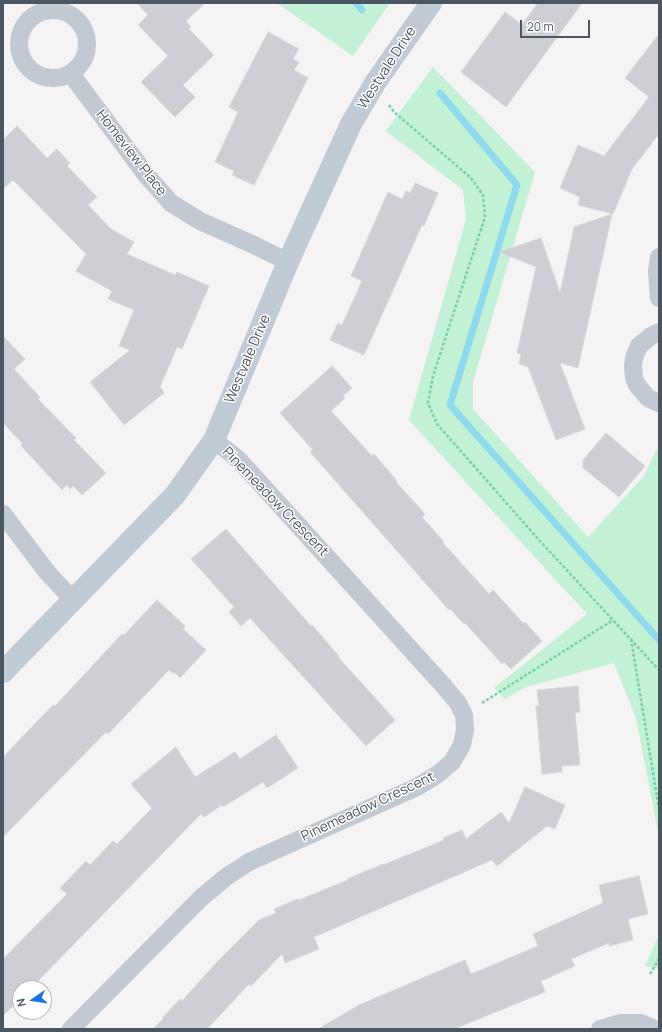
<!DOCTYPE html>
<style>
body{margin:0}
#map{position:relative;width:662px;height:1032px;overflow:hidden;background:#f5f3f3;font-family:Manrope,sans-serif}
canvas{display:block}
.frame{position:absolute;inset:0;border:4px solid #4a5661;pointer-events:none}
.north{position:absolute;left:12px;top:980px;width:40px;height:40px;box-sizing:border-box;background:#fff;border:1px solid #b7bbc0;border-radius:50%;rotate:257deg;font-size:11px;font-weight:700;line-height:16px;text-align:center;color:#4a5661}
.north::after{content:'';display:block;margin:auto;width:14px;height:18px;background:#1a73e8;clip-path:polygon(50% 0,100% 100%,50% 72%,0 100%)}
.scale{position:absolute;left:520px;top:20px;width:70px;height:18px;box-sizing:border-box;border:2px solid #4a5661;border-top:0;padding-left:5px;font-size:12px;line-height:14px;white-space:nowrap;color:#4a5661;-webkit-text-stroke:3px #fff;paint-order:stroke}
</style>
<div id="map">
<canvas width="662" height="1032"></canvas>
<div class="frame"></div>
<div class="north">N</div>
<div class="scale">20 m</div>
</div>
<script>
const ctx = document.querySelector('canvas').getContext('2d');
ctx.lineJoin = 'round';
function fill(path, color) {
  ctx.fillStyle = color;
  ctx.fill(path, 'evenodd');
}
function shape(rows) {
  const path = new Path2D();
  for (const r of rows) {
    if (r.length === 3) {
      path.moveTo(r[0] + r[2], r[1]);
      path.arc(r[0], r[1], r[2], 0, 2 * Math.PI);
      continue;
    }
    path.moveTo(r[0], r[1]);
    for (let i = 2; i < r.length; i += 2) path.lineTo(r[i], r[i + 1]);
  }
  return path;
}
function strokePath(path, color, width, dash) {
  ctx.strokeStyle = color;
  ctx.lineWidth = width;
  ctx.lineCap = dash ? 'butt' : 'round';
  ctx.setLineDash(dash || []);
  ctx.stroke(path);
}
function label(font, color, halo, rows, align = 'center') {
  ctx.font = font + ' Manrope,sans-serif';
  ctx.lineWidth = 3;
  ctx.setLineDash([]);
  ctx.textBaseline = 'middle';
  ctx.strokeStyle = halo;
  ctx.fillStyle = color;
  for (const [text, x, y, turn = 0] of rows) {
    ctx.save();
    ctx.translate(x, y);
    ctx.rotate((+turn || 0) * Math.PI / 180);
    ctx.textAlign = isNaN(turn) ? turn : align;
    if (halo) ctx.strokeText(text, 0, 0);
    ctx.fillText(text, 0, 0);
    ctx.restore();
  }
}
fill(shape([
 [277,3,390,3,353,56],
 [433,67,535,172,473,382,473,409,588,537,644,476,659,444,659,837,636,718,614,663,526,687,505,699,494,688,587,614,409,420,466,219,463,190,386,131],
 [659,934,659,969,645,966]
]), '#c3f1d5');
strokePath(shape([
 [356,3,362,10],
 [440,93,517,185,450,405,659,640]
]), '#90daee', 7);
const building = shape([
 [137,3,205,3,186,21,191,27,189,29,214,55,183,85,195,97,175,117,141,82,168,56,138,25,148,15,137,3],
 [538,3,582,3,506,107,461,72,505,12,522,25,538,3],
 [268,32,299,49,293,59,299,62,294,70,308,78,254,185,232,175,234,171,215,162,238,112,229,107,268,32],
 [659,34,659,134,632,169,613,214,578,205,580,197,560,188,578,145,604,156,649,97,625,78,659,34],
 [17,126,47,158,57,149,70,163,67,166,97,197,88,205,111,229,134,242,127,254,175,275,177,272,209,286,182,349,177,347,160,387,164,393,124,425,90,382,130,350,119,346,134,310,108,299,112,291,76,271,86,254,13,180,3,189,3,140,17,126],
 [415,183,438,193,424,226,422,225,364,355,330,340,338,323,342,325,362,281,351,276,388,192,402,199,406,191,410,193,415,183],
 [612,214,578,368,560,363,585,429,556,440,528,367,519,364,521,354,517,353,536,267,499,252,541,238,560,293,574,227,612,214],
 [3,336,25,359,14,369,40,397,38,399,76,438,74,440,106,473,82,495,73,486,70,489,67,485,62,490,21,446,23,444,3,423,3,336],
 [332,366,352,388,343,396,345,398,331,411,372,456,374,454,397,481,396,482,425,514,422,517,444,542,443,543,489,594,493,590,523,623,525,622,542,641,511,669,504,662,502,664,465,623,464,624,450,609,449,610,310,452,313,450,280,413,332,366],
 [606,433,645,466,619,497,583,468,583,460,606,433],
 [226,529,311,626,312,625,339,656,338,657,395,720,366,746,250,618,241,626,229,612,234,607,191,559,226,529],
 [157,600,185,626,183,629,206,650,180,678,174,672,173,674,169,670,108,734,106,732,3,837,3,757,53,705,55,706,122,634,124,635,157,600],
 [578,686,580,712,575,713,580,765,562,766,562,772,542,774,536,706,539,706,537,690,578,686],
 [276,735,298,768,267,788,263,782,223,807,222,805,204,817,201,814,31,988,20,988,20,999,3,1016,3,959,67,894,60,888,86,861,90,865,113,841,117,844,152,808,131,784,176,747,195,777,235,752,240,759,276,735],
 [525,787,565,805,555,829,547,826,497,866,492,860,314,937,319,949,285,963,282,954,251,986,249,984,207,1029,153,1029,163,1019,162,1018,180,999,182,1001,217,962,259,920,276,913,274,909,298,899,299,900,348,880,347,879,383,864,383,865,444,840,443,838,462,830,466,839,501,812,509,823,525,787],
 [639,876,648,914,628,919,633,940,609,946,609,943,571,959,575,966,541,981,545,992,454,1029,318,1029,359,1005,465,960,471,974,538,946,533,934,603,903,599,885,639,876]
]);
fill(building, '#cdcfd5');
strokePath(building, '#d7d9de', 1);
strokePath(shape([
 [389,105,394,112,471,178,483,195,485,217,433,376,428,403,437,424,539,540,659,670],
 [631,639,659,809],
 [482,703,613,620],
 [650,974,659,959]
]), '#7ad0a6', 2.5, [3, 2]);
strokePath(shape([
 [53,44,34],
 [71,74,147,176,171,203,200,221,254,245,288,262],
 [659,257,657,271,659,298],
 [659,332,651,336,639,346,634,358,633,366,634,378,637,385,648,398,659,403],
 [3,514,47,572,73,600],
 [71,1029,201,898,226,877,249,862,417,787,438,774,452,762,462,745,465,730,464,715,458,703,442,684,239,460,214,440],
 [600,1029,620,1023,641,1023,654,1029]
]), '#c1cad2', 18);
strokePath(shape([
 [3,672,175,495,214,440,288,262,351,124,375,83,431,3]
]), '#c1cbd6', 22);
label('14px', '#4a5661', '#fff', [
 ["Westvale Drive",387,68,-57],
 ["Homeview Place",131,153,52],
 ["Westvale Drive",248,359,-67],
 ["Pinemeadow Crescent",275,502,46],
 ["Pinemeadow Crescent",368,807,-25]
]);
</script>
